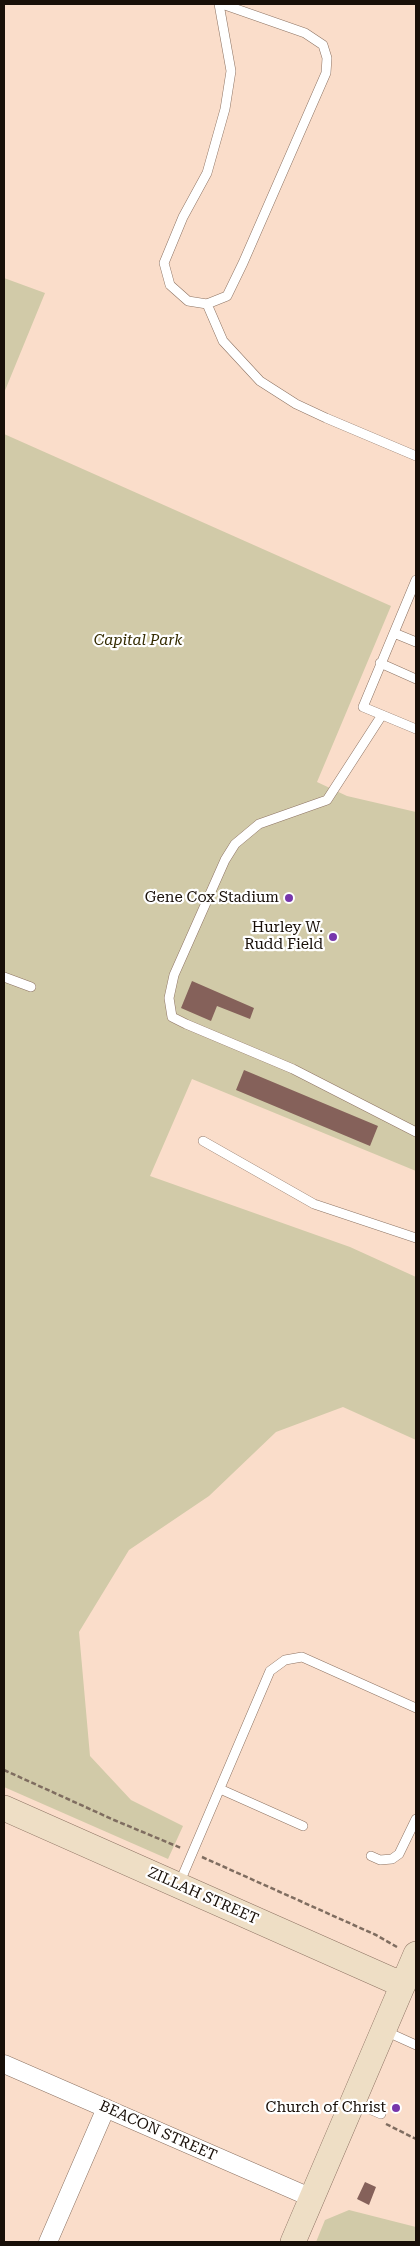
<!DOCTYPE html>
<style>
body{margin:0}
#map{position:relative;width:420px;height:2246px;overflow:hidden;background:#faddca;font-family:"Roboto Serif",serif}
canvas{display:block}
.frame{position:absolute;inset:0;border:5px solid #180f08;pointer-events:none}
</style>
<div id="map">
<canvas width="420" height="2246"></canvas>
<div class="frame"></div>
</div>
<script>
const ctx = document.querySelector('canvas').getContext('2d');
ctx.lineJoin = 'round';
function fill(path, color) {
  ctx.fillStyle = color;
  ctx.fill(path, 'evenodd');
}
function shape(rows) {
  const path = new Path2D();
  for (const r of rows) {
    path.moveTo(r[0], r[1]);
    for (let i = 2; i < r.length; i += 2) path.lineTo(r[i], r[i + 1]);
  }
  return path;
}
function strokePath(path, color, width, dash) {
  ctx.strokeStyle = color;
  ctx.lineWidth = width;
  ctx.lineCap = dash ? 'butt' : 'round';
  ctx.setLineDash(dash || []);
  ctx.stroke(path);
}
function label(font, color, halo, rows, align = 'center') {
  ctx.font = font + ' "Roboto Serif",serif';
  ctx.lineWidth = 4.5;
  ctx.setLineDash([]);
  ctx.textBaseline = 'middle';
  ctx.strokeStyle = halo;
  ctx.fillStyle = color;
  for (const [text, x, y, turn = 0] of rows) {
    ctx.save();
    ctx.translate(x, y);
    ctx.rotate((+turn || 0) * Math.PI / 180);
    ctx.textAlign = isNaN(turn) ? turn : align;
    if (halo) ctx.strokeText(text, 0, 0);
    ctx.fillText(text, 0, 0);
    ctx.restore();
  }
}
fill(shape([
 [4,278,45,293,4,393],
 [4,434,391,606,317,782,347,796,416,812,416,1171,192,1079,150,1176,350,1247,416,1277,416,1440,343,1407,276,1432,209,1496,129,1550,79,1632,90,1756,131,1800,183,1826,168,1859,4,1787],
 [349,2210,416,2227,416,2242,316,2242,325,2220]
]), '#d1caa8');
fill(shape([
 [192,981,254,1008,250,1019,217,1006,211,1021,181,1008],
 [244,1070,378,1126,370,1146,236,1090],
 [365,2182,376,2187,369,2205,357,2199]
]), '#85615a');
const lane = shape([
 [219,4,231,71,225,109,207,173,183,217,164,263,170,285,188,301,207,304,227,296,243,263,326,73,327,58,323,45,305,33,222,4],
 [207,304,223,341,260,381,296,404,326,418,416,456],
 [416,580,363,707,416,729],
 [394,633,416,642],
 [380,663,416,679],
 [382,715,327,800,259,824,235,844,225,860,174,975,169,998,172,1017,186,1024,293,1069,416,1132],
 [4,977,31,987],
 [203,1141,314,1204,416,1238],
 [220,1789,303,1826],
 [371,1856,380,1860,392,1859,399,1854,416,1819],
 [179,1884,270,1671,285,1660,302,1657,416,1708],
 [385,2031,416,2045],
 [353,2102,381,2114]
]);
const street = shape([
 [4,2064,312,2198],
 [48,2242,106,2108]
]);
const secondary = shape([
 [4,1808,403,1985],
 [293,2242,416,1954]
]);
strokePath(lane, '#8d7363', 10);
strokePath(street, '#8d7363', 19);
strokePath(secondary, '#8d7363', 26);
strokePath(shape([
 [4,1770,114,1820,181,1848],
 [202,1857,376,1935,397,1947],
 [386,2124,416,2139]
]), '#7f6d60', 2.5, [5, 2.5]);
strokePath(lane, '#fff', 9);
strokePath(street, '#fff', 18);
strokePath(secondary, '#eedec5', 25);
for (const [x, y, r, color] of [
 [289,898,5,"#7736ab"],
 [333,937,5,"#7736ab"],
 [396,2108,5,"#7736ab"]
]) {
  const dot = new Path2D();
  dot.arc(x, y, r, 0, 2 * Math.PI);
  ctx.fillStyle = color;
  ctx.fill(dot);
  strokePath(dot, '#fff', 2);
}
label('italic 15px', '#342b00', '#fff', [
 ["Capital Park",138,641]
]);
label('15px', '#180f08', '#fff', [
 ["Gene Cox Stadium",279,898],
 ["Hurley W.",323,928],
 ["Rudd Field",323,945],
 ["Church of Christ",386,2108]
], 'right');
label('15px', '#180f08', '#fff', [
 ["ZILLAH STREET",203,1896,24],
 ["BEACON STREET",158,2131,24]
]);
</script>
